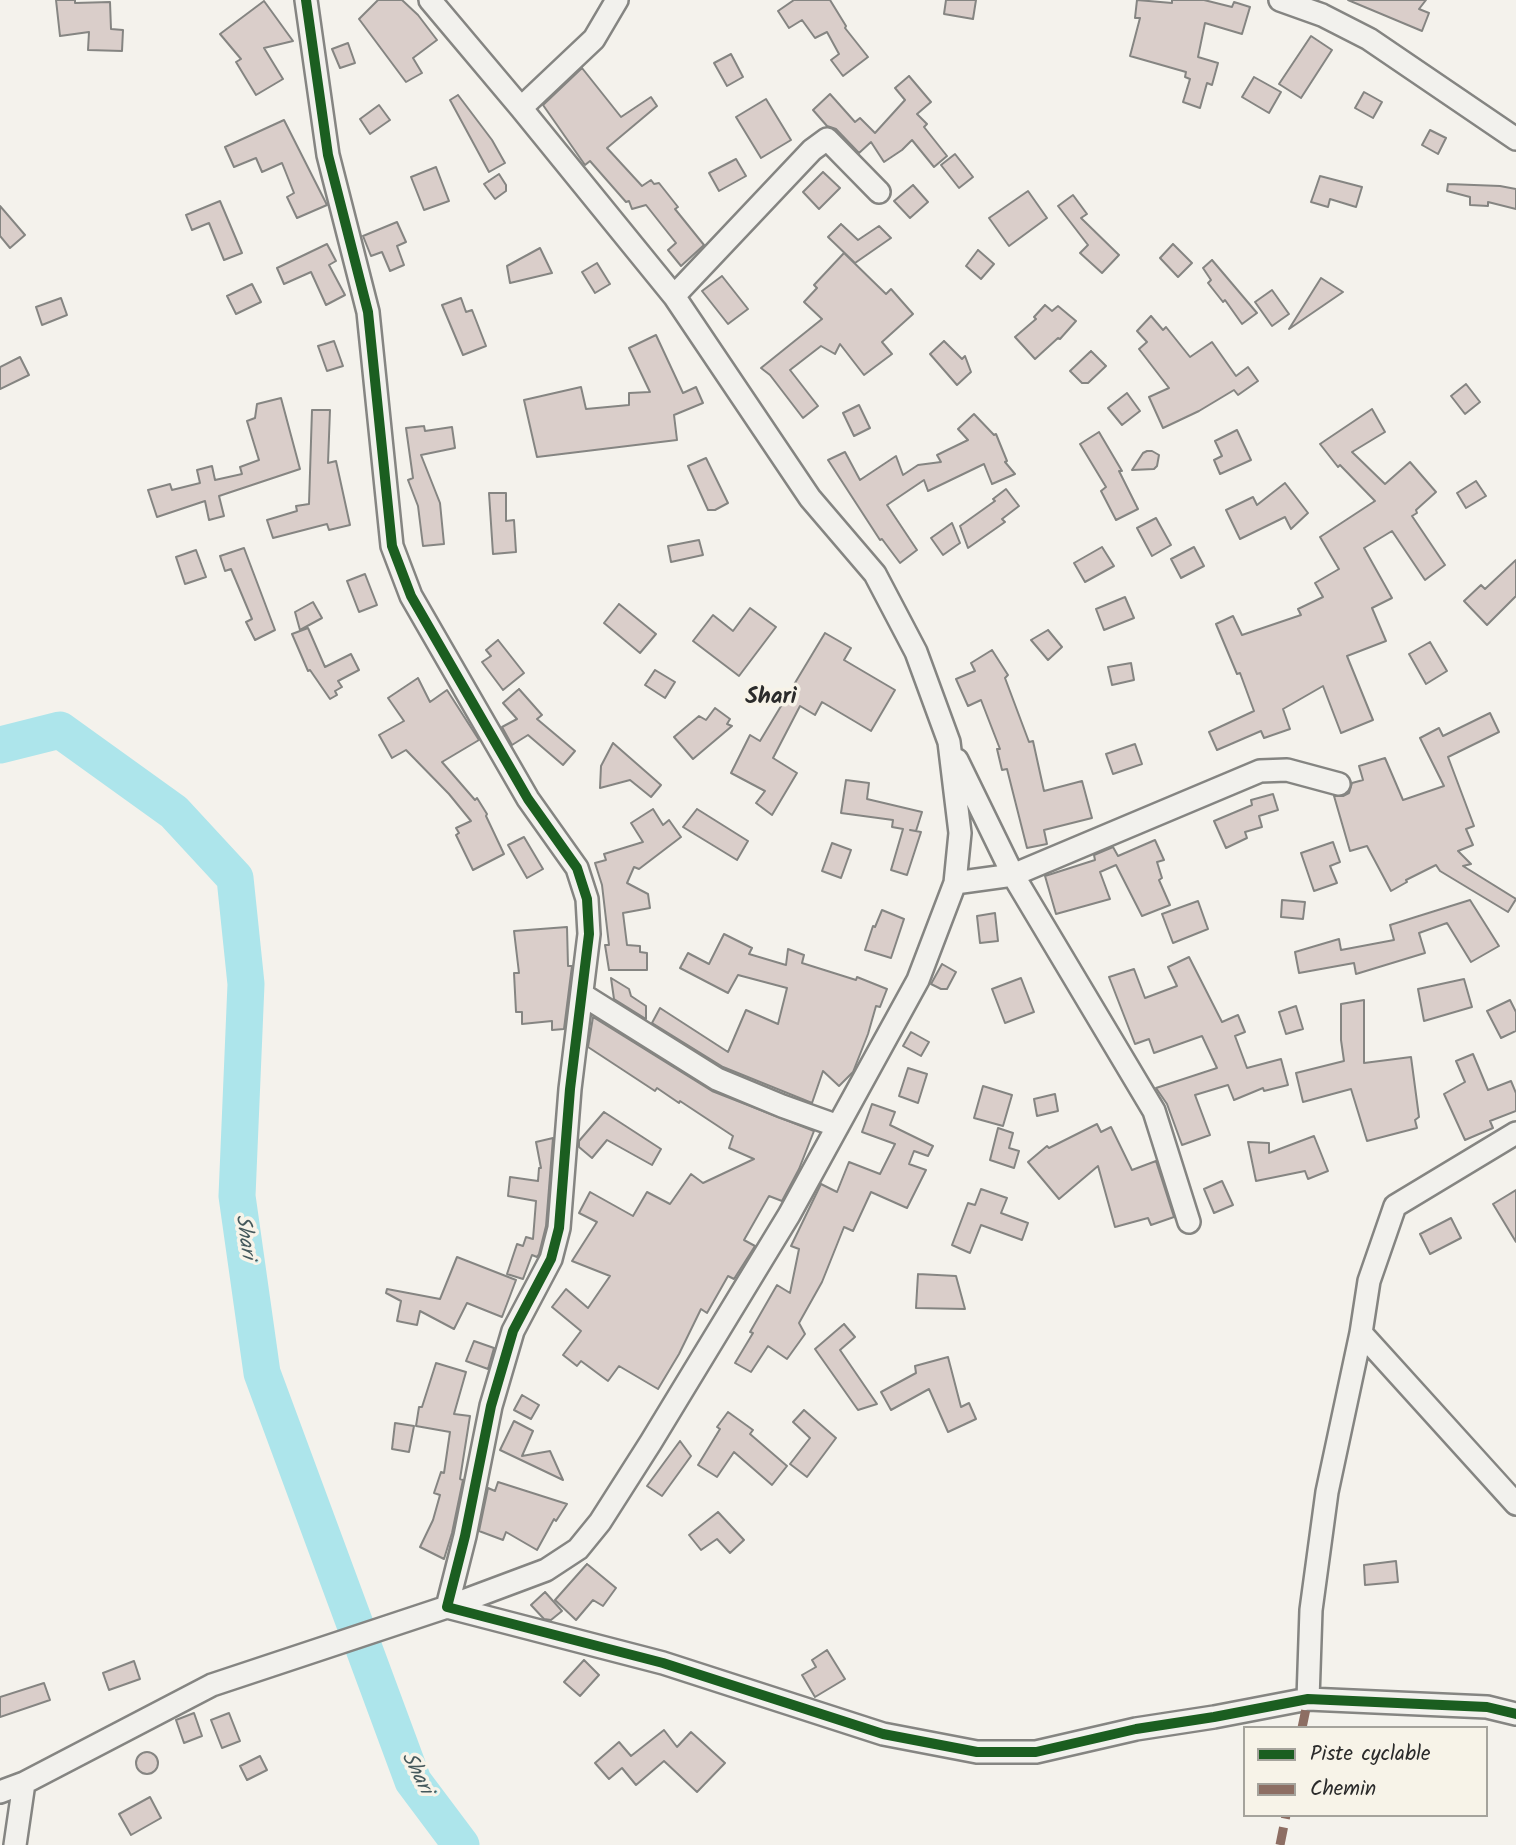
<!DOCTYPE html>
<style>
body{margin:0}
#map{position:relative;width:1516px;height:1845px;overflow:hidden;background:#f4f2ec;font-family:Kalam,sans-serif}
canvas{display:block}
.legend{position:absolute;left:1243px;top:1726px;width:245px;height:91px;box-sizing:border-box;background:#f7f3e8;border:2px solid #a5a39c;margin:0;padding:9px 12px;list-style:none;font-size:21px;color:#2b2b2b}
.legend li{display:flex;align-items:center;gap:14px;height:35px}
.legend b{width:35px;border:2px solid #a5a39c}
</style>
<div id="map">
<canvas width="1516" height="1845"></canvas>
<ul class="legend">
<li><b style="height:9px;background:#1b5e20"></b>Piste cyclable</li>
<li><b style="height:9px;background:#8d6e63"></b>Chemin</li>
</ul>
</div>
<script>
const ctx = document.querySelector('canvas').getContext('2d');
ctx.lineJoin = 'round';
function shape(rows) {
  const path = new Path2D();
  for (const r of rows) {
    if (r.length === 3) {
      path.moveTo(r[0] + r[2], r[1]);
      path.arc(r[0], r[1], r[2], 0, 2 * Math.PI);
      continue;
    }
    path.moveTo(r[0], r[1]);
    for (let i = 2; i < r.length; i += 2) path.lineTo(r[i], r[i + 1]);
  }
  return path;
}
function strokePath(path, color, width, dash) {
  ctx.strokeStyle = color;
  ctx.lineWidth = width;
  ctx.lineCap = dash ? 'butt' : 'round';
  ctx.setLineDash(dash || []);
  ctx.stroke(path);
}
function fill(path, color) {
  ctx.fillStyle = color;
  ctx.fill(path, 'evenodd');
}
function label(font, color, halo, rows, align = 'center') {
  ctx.font = font + ' Kalam,sans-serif';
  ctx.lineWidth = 7;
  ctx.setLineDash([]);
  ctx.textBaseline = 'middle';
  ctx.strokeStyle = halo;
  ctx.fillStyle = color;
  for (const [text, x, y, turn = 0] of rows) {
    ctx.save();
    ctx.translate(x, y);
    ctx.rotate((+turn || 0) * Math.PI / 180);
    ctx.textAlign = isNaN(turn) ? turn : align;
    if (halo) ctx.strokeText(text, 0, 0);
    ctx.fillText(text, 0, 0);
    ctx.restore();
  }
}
strokePath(shape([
 [0,745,60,730,174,812,235,878,246,984,237,1196,262,1373,413,1781,461,1845]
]), '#ade5eb', 37);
const building = shape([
 [56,0,75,0,75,3,110,2,111,29,123,30,122,51,88,50,89,32,60,36,56,0],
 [378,0,402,0,418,15,437,40,413,58,422,73,406,82,359,19,378,0],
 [794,0,830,0,846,26,845,28,868,57,843,76,831,60,839,54,827,32,815,38,802,20,789,28,778,11,794,0],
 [946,0,976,0,973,19,944,14,946,0],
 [1137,0,1172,3,1172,0,1204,0,1232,7,1234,2,1250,7,1242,34,1205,23,1198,57,1218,63,1212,85,1207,83,1200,108,1183,102,1190,79,1185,77,1186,72,1130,56,1140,18,1135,18,1137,0],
 [1348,0,1426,0,1419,9,1429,13,1422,31,1348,0],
 [264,1,293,41,264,48,283,79,256,95,236,62,241,59,220,34,264,1],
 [1311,36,1332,50,1301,98,1279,84,1311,36],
 [348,43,355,63,340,68,332,49,348,43],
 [731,54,743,77,727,86,714,63,731,54],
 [582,68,621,117,651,97,657,106,607,148,642,186,651,180,654,184,659,183,678,207,675,209,704,245,681,266,668,250,676,243,646,205,632,209,629,201,626,202,590,161,585,165,543,105,582,68],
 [909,76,931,102,917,114,927,124,924,127,947,156,934,167,912,140,902,150,884,162,871,142,859,153,836,129,827,126,813,110,830,94,855,122,860,118,875,133,905,100,895,88,909,76],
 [1254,77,1281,92,1269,113,1242,97,1254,77],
 [1364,92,1382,102,1373,118,1355,108,1364,92],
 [458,95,492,140,505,163,489,172,450,100,458,95],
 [766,99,791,140,761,158,736,117,766,99],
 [379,105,390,120,370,134,360,119,379,105],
 [284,120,327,205,297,218,287,197,294,193,282,163,262,172,256,158,234,167,225,147,284,120],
 [1430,130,1446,138,1438,154,1422,145,1430,130],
 [955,154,973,177,959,188,941,165,955,154],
 [736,159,746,176,719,191,709,173,736,159],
 [436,167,449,201,424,210,411,177,436,167],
 [823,172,840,188,819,209,803,192,823,172],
 [499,174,506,185,506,191,495,199,484,184,499,174],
 [1320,176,1362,187,1356,207,1330,199,1328,207,1311,202,1320,176],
 [1448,184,1500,186,1516,189,1516,209,1488,202,1488,206,1470,205,1470,197,1447,191,1448,184],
 [913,185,928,202,910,218,894,201,913,185],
 [1028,191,1047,218,1009,246,989,218,1028,191],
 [1073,195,1087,214,1081,218,1119,255,1102,273,1080,253,1088,245,1058,206,1073,195],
 [220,201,242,253,224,260,209,223,192,230,186,215,220,201],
 [0,206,25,235,10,248,0,236,0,206],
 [397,222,406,242,397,246,404,265,390,271,382,252,371,256,363,236,397,222],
 [841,224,858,240,879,226,891,238,855,263,828,237,841,224],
 [327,244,336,261,329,265,345,295,326,305,311,272,284,284,277,268,327,244],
 [1173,244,1192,263,1178,277,1160,258,1173,244],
 [540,248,552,273,510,283,507,266,540,248],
 [978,250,994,264,981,279,966,266,978,250],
 [844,253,886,294,891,289,913,314,882,342,892,354,864,375,840,344,835,354,821,346,790,370,818,406,803,418,770,375,761,368,822,319,804,302,817,288,814,285,844,253],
 [1212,260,1257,313,1242,324,1225,300,1223,302,1208,283,1211,280,1203,268,1212,260],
 [597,263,610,284,595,293,582,272,597,263],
 [722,276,748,309,728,324,702,291,722,276],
 [1321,278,1343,292,1289,329,1321,278],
 [252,284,261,302,236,314,227,296,252,284],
 [1272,290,1289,314,1272,326,1255,302,1272,290],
 [61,298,67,315,42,325,36,307,61,298],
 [461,298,466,312,472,310,486,346,463,355,442,305,461,298],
 [1045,305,1052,311,1058,306,1076,321,1060,339,1058,338,1035,359,1015,337,1036,319,1034,317,1045,305],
 [1151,316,1163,330,1166,327,1190,357,1212,342,1236,376,1248,367,1258,381,1238,395,1234,390,1199,411,1163,428,1149,397,1169,388,1139,349,1147,342,1137,331,1151,316],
 [656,335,683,393,696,387,703,403,674,415,677,440,537,457,524,400,581,387,586,409,629,405,629,393,650,392,629,348,656,335],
 [334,341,343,366,327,371,318,346,334,341],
 [944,341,962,359,965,356,971,372,957,385,930,354,944,341],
 [1091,351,1106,366,1088,383,1082,383,1070,371,1091,351],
 [20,357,29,375,0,389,0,367,20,357],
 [1466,384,1480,402,1465,414,1451,396,1466,384],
 [1127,393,1140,411,1122,425,1108,408,1127,393],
 [281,398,300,469,219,496,224,516,209,520,205,501,157,517,148,490,170,484,172,490,200,483,197,470,212,466,215,480,242,474,240,467,259,460,247,421,255,418,257,404,281,398],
 [859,405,870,428,854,436,843,413,859,405],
 [1372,409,1385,432,1352,452,1385,484,1410,462,1436,492,1416,510,1417,513,1412,516,1445,565,1425,580,1392,531,1364,548,1392,598,1372,608,1386,641,1347,656,1373,720,1341,733,1323,686,1283,709,1290,729,1264,738,1261,731,1217,750,1209,732,1254,711,1240,673,1237,674,1216,624,1233,616,1242,635,1301,615,1298,609,1323,597,1315,583,1339,569,1320,537,1375,501,1340,465,1338,467,1320,444,1372,409],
 [312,410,330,410,328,463,336,461,350,525,329,530,327,524,273,538,267,520,297,511,296,506,309,504,312,410],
 [974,414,994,435,996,434,1007,461,1005,462,1015,474,992,484,984,464,928,491,924,480,887,505,917,550,900,563,882,539,880,540,828,460,845,452,860,480,896,456,903,475,918,465,941,462,937,455,968,440,958,429,974,414],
 [424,426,425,431,452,427,455,448,421,455,440,503,444,544,423,546,418,506,408,480,413,478,406,428,424,426],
 [1237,430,1251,460,1220,474,1214,460,1222,456,1215,441,1237,430],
 [1099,432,1122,471,1119,471,1138,509,1116,520,1101,491,1106,487,1080,444,1099,432],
 [1147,451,1152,451,1159,455,1157,466,1154,469,1132,470,1143,453,1147,451],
 [706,458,728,503,715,510,708,510,688,466,706,458],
 [1476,481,1486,496,1466,508,1457,493,1476,481],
 [1285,483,1308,513,1291,529,1285,517,1240,539,1226,510,1253,497,1257,505,1285,483],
 [1006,489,1019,506,1002,519,1005,522,968,548,960,526,995,501,993,499,1006,489],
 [489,493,506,493,506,521,514,520,516,552,493,554,489,493],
 [1156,518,1171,545,1152,556,1137,528,1156,518],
 [952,523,960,543,943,555,931,538,952,523],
 [699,540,703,555,671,562,668,546,699,540],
 [1102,547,1114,566,1085,582,1074,563,1102,547],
 [1194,547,1204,566,1181,578,1171,559,1194,547],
 [244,548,275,630,255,640,246,622,252,619,231,569,225,571,220,556,244,548],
 [196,550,206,577,185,584,176,557,196,550],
 [1516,560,1516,596,1487,625,1464,601,1481,585,1485,589,1516,560],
 [365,574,377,605,359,612,347,581,365,574],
 [1125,597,1134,618,1104,630,1096,609,1125,597],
 [313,602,322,618,300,630,295,612,313,602],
 [619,604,656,634,640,653,604,623,619,604],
 [750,608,776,627,739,676,693,641,713,615,733,631,750,608],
 [308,628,325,667,351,654,359,670,338,681,342,687,335,691,337,695,330,699,310,670,308,671,292,634,308,628],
 [1048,630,1062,647,1048,660,1031,640,1048,630],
 [825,633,851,648,844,660,895,690,871,731,822,702,815,715,800,706,773,758,797,773,772,815,756,803,765,791,731,773,750,735,760,741,825,633],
 [498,640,524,673,503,690,482,662,491,656,486,650,498,640],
 [1430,642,1447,671,1426,684,1409,654,1430,642],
 [992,650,1008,675,1005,678,1029,742,1033,741,1044,791,1082,781,1092,818,1044,830,1047,844,1027,848,1007,769,1002,770,997,749,1000,749,981,700,968,706,956,679,975,671,971,663,992,650],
 [1131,663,1134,680,1112,685,1108,667,1131,663],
 [655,670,675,682,665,698,645,685,655,670],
 [418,678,430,702,447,690,479,740,442,762,475,800,477,798,487,814,486,816,504,854,473,870,456,835,459,833,456,828,471,821,449,794,406,750,392,758,379,735,404,721,388,698,418,678],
 [519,689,542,715,537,719,575,751,563,765,528,735,512,745,502,727,517,719,503,703,519,689],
 [715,708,730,719,727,724,732,726,693,759,674,737,699,716,706,720,715,708],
 [1490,713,1499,732,1448,757,1474,826,1466,829,1473,845,1458,851,1471,864,1463,866,1516,899,1508,912,1440,871,1436,865,1406,880,1407,882,1391,891,1367,846,1350,851,1334,796,1343,796,1349,793,1352,783,1363,780,1359,766,1385,758,1403,800,1444,786,1420,738,1439,728,1443,736,1490,713],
 [613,743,661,785,651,797,630,780,600,788,601,766,613,743],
 [1135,744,1142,764,1113,774,1106,754,1135,744],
 [846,780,869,783,867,799,922,812,916,831,910,830,921,832,907,875,891,870,903,829,892,827,893,820,841,813,846,780],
 [1273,794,1278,810,1259,816,1262,827,1245,832,1247,838,1226,848,1214,821,1252,805,1251,800,1273,794],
 [653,809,663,825,669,820,681,837,639,869,634,867,627,883,648,894,650,908,623,913,627,945,640,946,640,952,647,953,647,970,609,970,605,945,609,945,602,885,595,863,606,860,604,854,643,842,631,823,653,809],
 [697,809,748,841,737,860,683,827,697,809],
 [524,837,543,869,527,878,508,845,524,837],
 [1155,840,1164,860,1157,862,1162,878,1159,880,1170,905,1142,916,1116,865,1100,872,1110,899,1056,914,1045,876,1095,860,1094,855,1113,847,1118,856,1155,840],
 [1333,842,1340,862,1330,866,1337,883,1314,891,1301,853,1333,842],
 [832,843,851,850,841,878,822,871,832,843],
 [1282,900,1305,902,1303,919,1281,917,1282,900],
 [1470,900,1499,946,1471,962,1447,923,1419,933,1425,953,1356,974,1354,963,1299,973,1295,952,1339,939,1341,950,1394,940,1390,925,1470,900],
 [1198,901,1208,929,1173,943,1162,914,1198,901],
 [882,910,904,919,891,958,865,950,873,926,875,927,882,910],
 [995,913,998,941,980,943,977,916,995,913],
 [567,927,568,966,572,966,564,1029,552,1030,552,1021,522,1024,522,1012,516,1012,514,973,519,973,514,931,567,927],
 [724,934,752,948,749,954,786,965,788,949,804,955,802,963,856,980,857,977,887,989,880,1007,876,1006,868,1034,853,1072,839,1086,823,1071,812,1103,723,1067,652,1023,660,1008,728,1052,746,1010,778,1024,787,988,738,975,728,993,680,968,688,953,709,964,724,934],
 [1189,957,1222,1022,1238,1015,1245,1032,1235,1036,1247,1068,1281,1059,1288,1085,1264,1091,1263,1088,1234,1100,1228,1085,1195,1095,1210,1135,1182,1145,1167,1104,1156,1088,1217,1068,1202,1036,1154,1053,1149,1039,1135,1044,1109,977,1134,969,1145,998,1177,986,1168,967,1189,957],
 [942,964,956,972,947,989,941,989,931,984,942,964],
 [611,978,629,989,631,996,646,1006,646,1019,614,999,611,978],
 [1021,978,1034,1012,1005,1023,992,989,1021,978],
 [1464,979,1472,1007,1424,1021,1418,989,1464,979],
 [1364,1000,1364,1063,1411,1057,1419,1117,1415,1120,1417,1128,1367,1141,1351,1089,1303,1102,1296,1073,1344,1061,1341,1040,1341,1004,1364,1000],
 [1510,1000,1516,1012,1516,1031,1501,1038,1487,1011,1510,1000],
 [1296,1006,1303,1029,1286,1034,1279,1012,1296,1006],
 [593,1017,712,1091,814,1131,799,1169,782,1201,769,1196,744,1240,755,1246,734,1279,728,1276,707,1313,701,1309,679,1354,658,1389,619,1366,608,1381,581,1361,577,1366,563,1355,581,1331,552,1307,566,1289,588,1308,610,1276,572,1261,597,1222,579,1213,590,1192,633,1216,647,1192,670,1204,691,1174,703,1183,754,1159,729,1148,733,1136,680,1101,679,1103,657,1088,655,1091,588,1047,593,1017],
 [911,1032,929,1042,921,1056,903,1046,911,1032],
 [1473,1054,1488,1090,1511,1081,1516,1093,1516,1111,1490,1121,1493,1128,1465,1140,1444,1094,1465,1082,1456,1061,1473,1054],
 [908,1068,927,1074,918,1103,899,1096,908,1068],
 [983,1086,1012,1095,1003,1126,974,1118,983,1086],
 [1055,1094,1058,1111,1037,1116,1034,1099,1055,1094],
 [872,1104,895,1112,890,1125,933,1146,928,1156,914,1151,909,1164,926,1170,907,1208,871,1192,853,1231,844,1227,822,1282,799,1323,805,1334,787,1359,768,1346,751,1372,735,1363,753,1333,750,1332,777,1285,790,1293,799,1249,791,1246,821,1184,837,1192,849,1162,880,1174,895,1144,862,1132,872,1104],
 [604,1112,661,1149,652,1165,607,1140,592,1158,579,1147,579,1141,604,1112],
 [1097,1124,1101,1132,1111,1127,1132,1170,1156,1161,1174,1217,1151,1225,1148,1218,1115,1227,1098,1166,1059,1199,1028,1162,1047,1146,1049,1148,1097,1124],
 [998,1128,1013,1133,1009,1148,1019,1151,1014,1168,990,1160,998,1128],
 [1314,1136,1328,1171,1308,1179,1305,1171,1256,1181,1248,1142,1269,1143,1269,1153,1314,1136],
 [553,1138,546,1226,539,1254,537,1257,532,1255,523,1279,507,1274,517,1244,523,1246,526,1237,533,1239,536,1201,508,1196,510,1177,538,1181,539,1168,541,1168,536,1142,553,1138],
 [1222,1181,1233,1205,1214,1213,1204,1189,1222,1181],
 [981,1189,1007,1198,1001,1213,1028,1223,1022,1240,981,1225,970,1253,952,1245,968,1203,975,1205,981,1189],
 [1516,1190,1516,1242,1493,1204,1516,1190],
 [1451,1218,1461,1238,1430,1254,1420,1234,1451,1218],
 [457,1257,516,1280,502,1317,467,1303,454,1329,420,1311,417,1325,397,1321,401,1301,386,1293,387,1289,440,1299,457,1257],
 [918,1274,956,1276,965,1309,916,1308,918,1274],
 [844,1324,855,1337,840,1350,877,1404,858,1410,815,1349,844,1324],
 [474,1341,494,1348,488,1369,466,1361,474,1341],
 [948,1357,961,1407,969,1403,976,1419,948,1432,929,1389,891,1410,881,1392,916,1373,915,1366,948,1357],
 [436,1363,466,1372,454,1414,470,1416,460,1479,463,1480,452,1533,444,1559,420,1547,433,1520,440,1495,434,1493,441,1472,444,1473,450,1432,416,1426,419,1407,422,1407,436,1363],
 [522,1395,539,1405,531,1419,514,1410,522,1395],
 [804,1410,836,1438,807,1477,790,1464,810,1438,793,1422,804,1410],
 [728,1412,753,1430,750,1434,787,1466,772,1485,734,1452,717,1477,698,1465,720,1429,717,1427,728,1412],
 [514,1421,533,1431,522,1456,550,1451,563,1480,500,1450,514,1421],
 [395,1423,414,1426,409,1452,392,1449,395,1423],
 [680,1441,691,1456,662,1496,647,1486,680,1441],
 [498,1482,567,1504,556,1521,554,1519,537,1550,506,1532,503,1540,479,1531,488,1488,495,1491,498,1482],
 [718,1512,744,1540,730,1553,717,1539,701,1550,689,1535,718,1512],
 [1396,1561,1398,1582,1365,1585,1364,1565,1396,1561],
 [587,1564,616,1588,603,1606,593,1600,576,1620,555,1600,587,1564],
 [545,1592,562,1611,551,1620,544,1619,531,1605,545,1592],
 [827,1650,845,1679,815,1697,802,1675,816,1667,812,1660,827,1650],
 [584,1660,599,1675,580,1696,564,1682,584,1660],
 [134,1661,140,1679,109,1690,103,1673,134,1661],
 [44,1683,50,1700,0,1717,0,1697,44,1683],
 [194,1713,202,1736,184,1743,176,1720,194,1713],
 [229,1713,240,1741,222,1748,211,1720,229,1713],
 [664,1730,677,1747,691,1732,725,1763,697,1792,664,1761,636,1785,622,1768,609,1779,595,1763,619,1742,631,1756,664,1730],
 [147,1763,11],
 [260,1756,267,1770,247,1780,240,1766,260,1756],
 [150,1797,161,1818,131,1835,119,1814,150,1797]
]);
fill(building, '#daceca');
strokePath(building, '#858582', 2);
const minor = shape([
 [306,0,328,155,368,312,392,546,411,596,528,799,577,868,587,899,589,934,570,1089,559,1228,551,1259,513,1331,491,1406,465,1536,447,1607,663,1663,883,1734,977,1752,1036,1752,1136,1729,1214,1717,1308,1699,1487,1707,1516,1714],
 [1280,0,1322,15,1369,39,1516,139],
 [521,108,594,39,617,0],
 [674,296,812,150,827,139,879,192],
 [957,760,1013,875,1260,771,1287,770,1339,784],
 [955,883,1013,875,1154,1111,1189,1222],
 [583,995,717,1079,782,1106,838,1126],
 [1361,1333,1516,1504],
 [1308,1699,1311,1610,1327,1492,1361,1333,1369,1281,1395,1206,1516,1133],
 [0,1792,24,1783,212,1685,447,1607,546,1570,578,1549,600,1522,651,1442,789,1215,918,980,955,883,960,833,949,742,916,652,875,574,810,498,674,296,521,108,430,0],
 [15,1845,24,1783]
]);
strokePath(minor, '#858582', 26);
strokePath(minor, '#f2f1ed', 21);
strokePath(shape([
 [1302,1728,1308,1699],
 [1280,1845,1286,1815]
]), '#8d6e63', 9, [18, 9]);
strokePath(shape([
 [306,0,328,155,368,312,392,546,411,596,528,799,577,868,587,899,589,934,570,1089,559,1228,551,1259,513,1331,491,1406,465,1536,447,1607,663,1663,883,1734,977,1752,1036,1752,1136,1729,1214,1717,1308,1699,1487,1707,1516,1714]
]), '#1b5e20', 10);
label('italic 21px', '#44585b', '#f7f3e8', [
 ["Shari",243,1237,82],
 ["Shari",415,1774,63]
]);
label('bold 23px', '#2b2b2b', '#f7f3e8', [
 ["Shari",771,699]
]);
</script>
